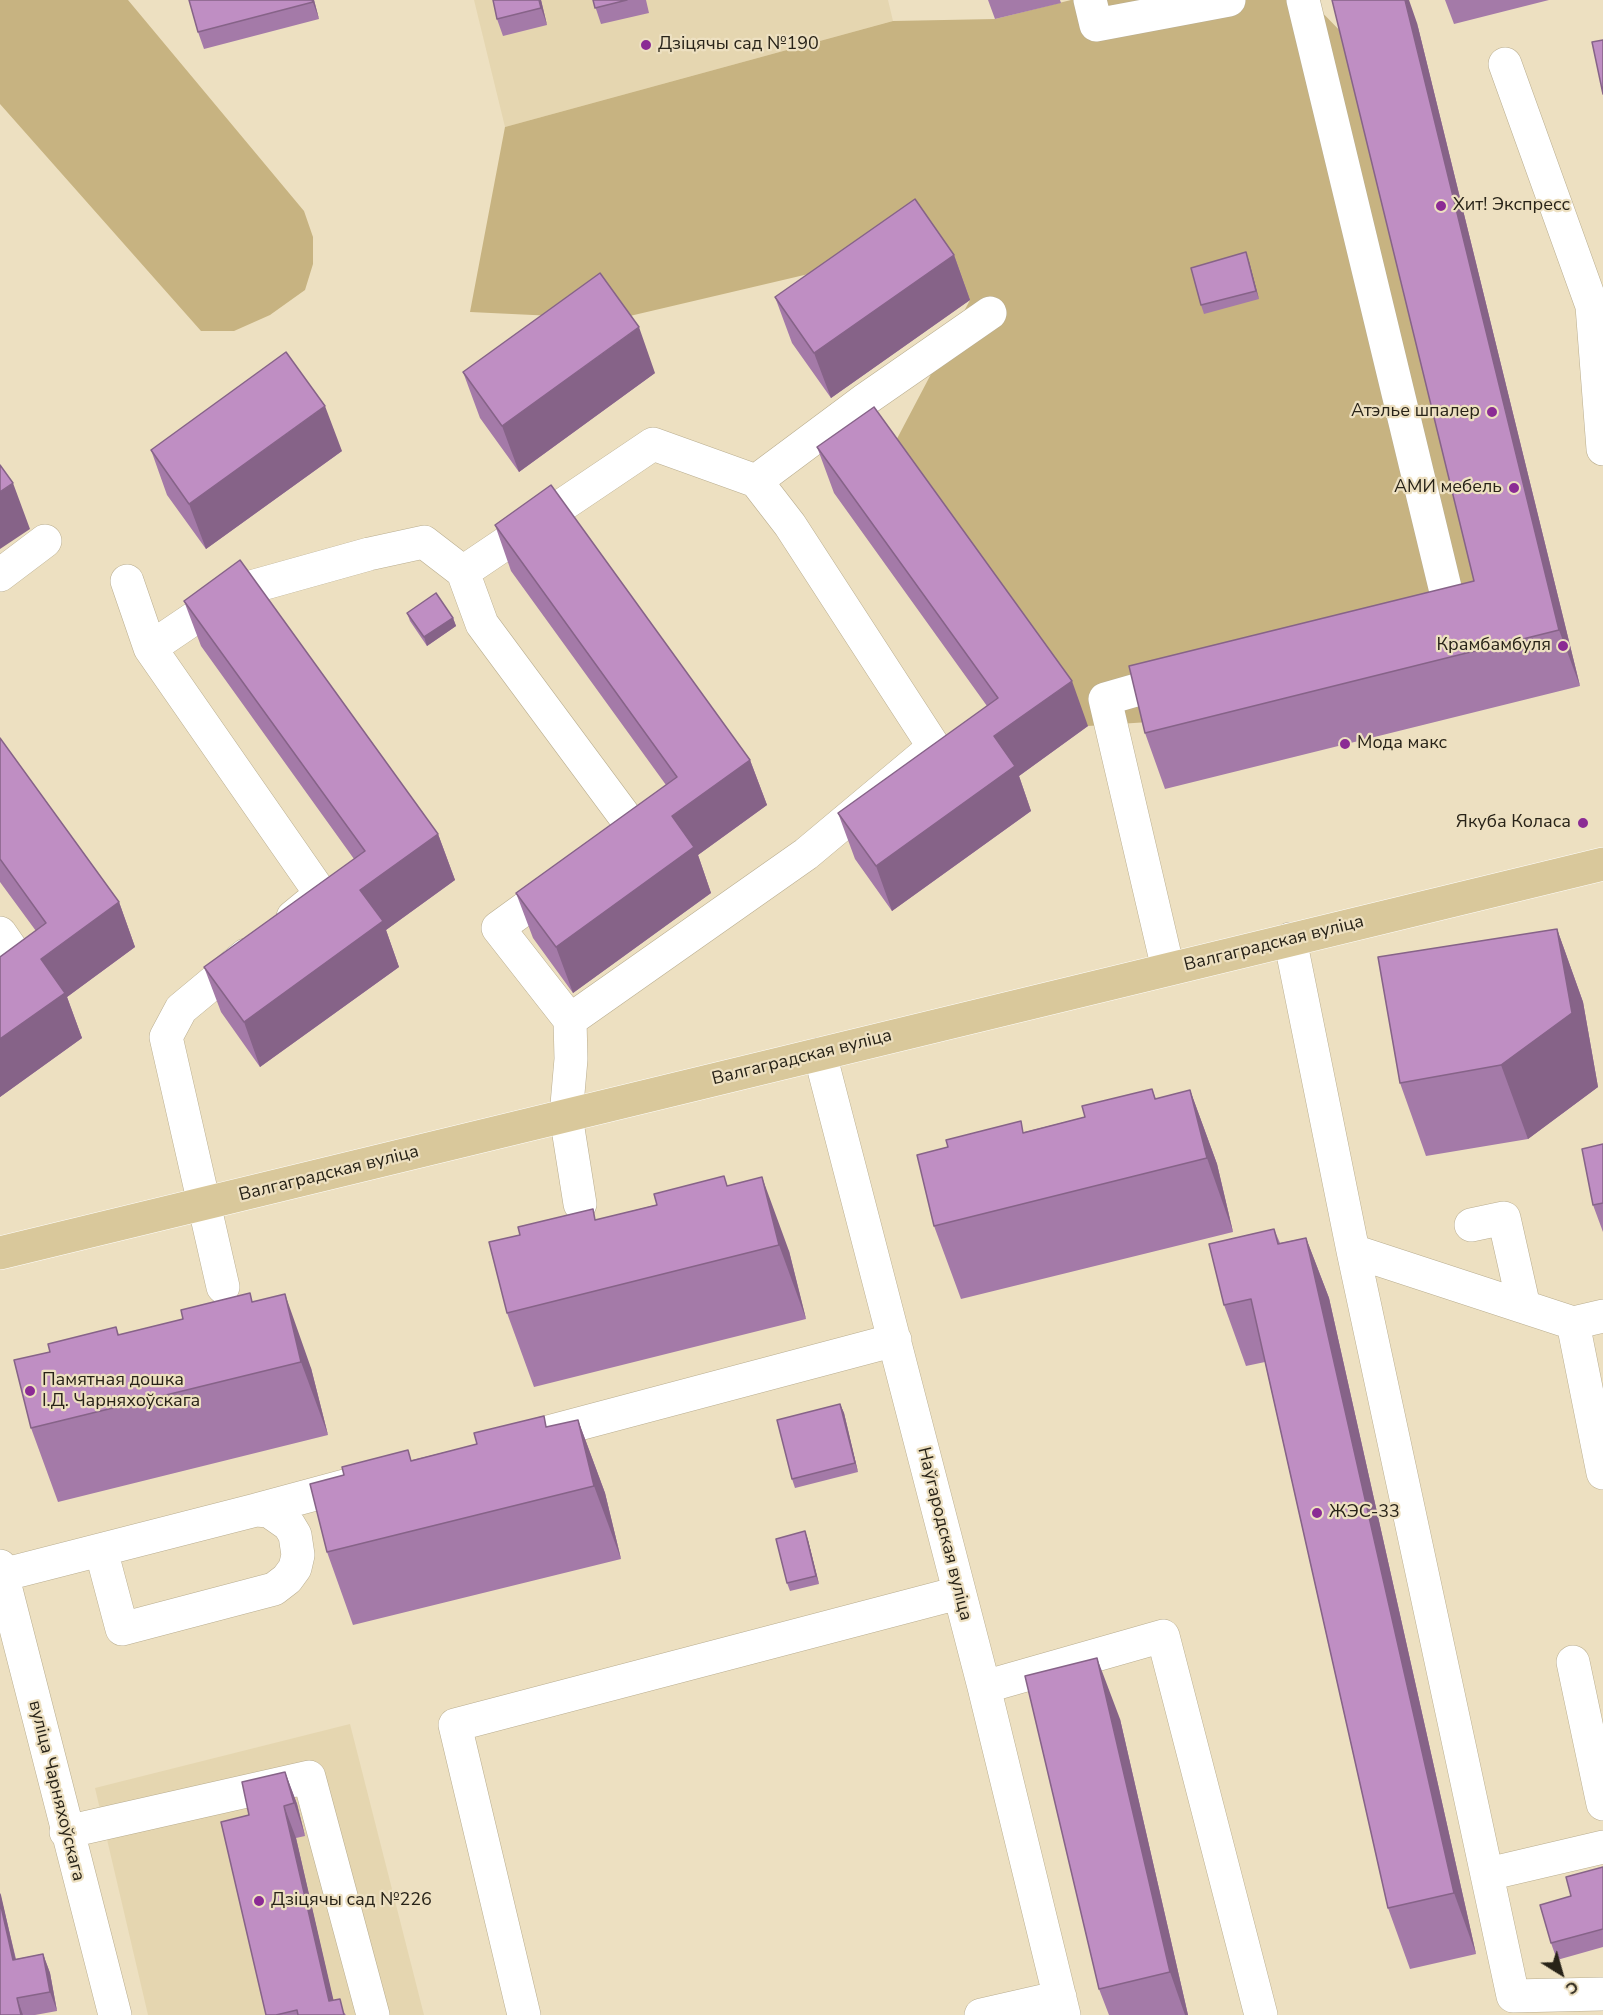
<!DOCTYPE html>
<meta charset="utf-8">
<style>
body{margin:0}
#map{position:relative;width:1603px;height:2015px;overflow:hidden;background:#ede0c1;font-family:"Nunito Sans",sans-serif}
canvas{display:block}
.north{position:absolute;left:1531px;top:1943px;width:60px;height:60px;-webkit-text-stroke:4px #ede0c1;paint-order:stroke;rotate:143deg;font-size:16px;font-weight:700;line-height:24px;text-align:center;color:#282318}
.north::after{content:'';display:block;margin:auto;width:21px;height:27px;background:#282318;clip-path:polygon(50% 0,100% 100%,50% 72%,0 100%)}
</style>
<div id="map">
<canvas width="1603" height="2015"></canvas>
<div class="north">С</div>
</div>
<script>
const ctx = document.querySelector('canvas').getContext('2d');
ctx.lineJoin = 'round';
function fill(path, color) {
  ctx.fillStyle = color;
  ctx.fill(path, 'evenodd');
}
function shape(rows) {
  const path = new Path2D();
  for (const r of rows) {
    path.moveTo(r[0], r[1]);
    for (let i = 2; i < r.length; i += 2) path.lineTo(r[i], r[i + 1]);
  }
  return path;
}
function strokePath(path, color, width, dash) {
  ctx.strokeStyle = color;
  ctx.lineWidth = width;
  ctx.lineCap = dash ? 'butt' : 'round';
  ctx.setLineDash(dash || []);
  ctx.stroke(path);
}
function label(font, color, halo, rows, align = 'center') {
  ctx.font = font + ' "Nunito Sans",sans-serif';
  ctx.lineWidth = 4.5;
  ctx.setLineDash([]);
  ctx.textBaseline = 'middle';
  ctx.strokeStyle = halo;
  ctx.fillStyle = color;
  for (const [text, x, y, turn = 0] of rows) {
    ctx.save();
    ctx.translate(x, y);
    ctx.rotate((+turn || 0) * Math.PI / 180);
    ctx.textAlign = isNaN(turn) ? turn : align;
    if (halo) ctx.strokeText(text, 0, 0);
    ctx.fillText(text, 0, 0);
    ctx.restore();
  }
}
fill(shape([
 [474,0,888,0,893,21,505,127],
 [350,1724,424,2015,148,2015,95,1788]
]), '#e5d6b0');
fill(shape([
 [0,0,128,0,304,211,313,237,313,264,305,290,270,315,234,331,201,331,0,104],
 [1071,0,1310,0,1348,39,1499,635,1149,722,1088,726,890,452,970,300,932,245,617,319,470,312,505,127,893,21,995,19]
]), '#c7b381');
const minor = shape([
 [1090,0,1096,25,1229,0],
 [1303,0,1449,604,1422,611],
 [1505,64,1592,306,1603,449],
 [756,481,866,399,990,313],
 [463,572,653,444,756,481,790,525,934,747,806,854,570,1020],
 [0,575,45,541],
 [127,581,150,648,321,894,293,917],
 [150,648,233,592,369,554,424,542,463,572,482,624,634,829,611,846],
 [560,883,498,928,570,1020,571,1059,566,1116,580,1204],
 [0,933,18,959,0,973],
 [1290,939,1353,1251,1513,1996,1603,1994],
 [1168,969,1105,699,1178,678],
 [820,1054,984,1687,1064,2015],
 [1471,1225,1504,1218,1524,1307],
 [1353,1251,1573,1323,1603,1473],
 [223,1287,166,1037,181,1009,246,955],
 [1573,1323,1603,1316],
 [537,1435,895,1340],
 [256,1510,356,1483],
 [0,1566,115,2015],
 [2,1575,256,1510,269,1511,289,1525,295,1535,298,1555,295,1568,287,1579,274,1589,122,1629,101,1550],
 [1573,1662,1603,1804],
 [984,1687,1163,1636,1261,2015],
 [66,1832,309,1777,373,2015],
 [1488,1874,1603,1847],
 [524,2015,455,1725,958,1593],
 [981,2015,1060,1997]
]);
const major = shape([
 [0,1253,1603,864]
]);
strokePath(minor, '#b9ad8f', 34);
strokePath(major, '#fff', 34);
strokePath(minor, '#fff', 33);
strokePath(major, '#d9c89b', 33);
fill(shape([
 [314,0,319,19,204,49,198,32],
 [541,0,547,25,503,36,497,19],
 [593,0,646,0,649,13,601,24],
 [988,0,1060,0,1061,3,995,19],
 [1445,0,1549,0,1454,24],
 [1417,23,1580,686,1165,789,1145,733,1474,581],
 [1246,252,1259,299,1204,314,1201,305],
 [954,255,970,300,831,398,792,343,775,297],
 [463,372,655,373,519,472,480,418],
 [817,447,1088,726,1019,776,1031,811,892,911,855,859,838,813,987,706,834,493],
 [151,450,342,451,206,549,167,495],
 [495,525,750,760,767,805,698,855,711,893,573,993,533,938,516,893,666,785,511,571],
 [184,601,438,834,455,880,386,930,399,967,260,1067,221,1012,204,967,354,859,201,646],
 [407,613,453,618,456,626,427,646,410,621],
 [0,738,119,902,135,947,67,997,82,1038,0,1097,0,957,36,931,0,882],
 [1557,929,1583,1002,1598,1087,1528,1139,1426,1156,1400,1083],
 [1152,1089,1156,1099,1190,1090,1217,1164,1233,1232,961,1299,934,1226,1024,1132,1085,1117],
 [1603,1144,1603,1232,1593,1205],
 [728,1186,789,1251,806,1319,534,1387,507,1313,597,1220],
 [1274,1229,1280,1243,1306,1238,1329,1298,1476,1954,1410,1969,1388,1908,1265,1362,1246,1366,1224,1305],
 [253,1302,311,1368,328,1435,58,1502,31,1428,50,1352,116,1327,119,1335],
 [840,1404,844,1413,858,1472,795,1488,792,1479],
 [578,1420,605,1493,621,1559,353,1625,327,1552,412,1460],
 [805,1531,808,1540,819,1584,790,1591,787,1583],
 [1120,1719,1188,2015,1109,2015,1099,1989],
 [285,1772,297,1804,305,1836,296,1838,333,2000,346,2015,266,2015,249,1815],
 [1603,1867,1603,1947,1557,1960,1551,1943,1571,1896],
 [0,1893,16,1959,43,1954,50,1973,57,2011,35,2015,0,2015]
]), '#a47aa8');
fill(shape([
 [312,0,314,0,319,19],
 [539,0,541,0,547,25,541,8],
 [1405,0,1409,0,1417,23,1580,686,1559,630],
 [1246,252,1249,261,1259,299,1256,291],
 [954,255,970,300,831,398,814,353],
 [639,327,655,373,519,472,502,426],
 [325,406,342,451,206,549,189,504],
 [13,483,30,529,0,549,0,492],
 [453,618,456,626,427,646,424,637],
 [1072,681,1088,726,1019,776,1031,811,892,911,876,866,994,736],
 [750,760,767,805,698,855,711,893,573,993,556,947,672,816],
 [438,834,455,880,386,930,399,967,260,1067,244,1022,360,890],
 [119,902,135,947,67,997,82,1038,0,1097,0,1039,41,959],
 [1557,929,1583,1002,1598,1087,1528,1139,1501,1065],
 [1190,1090,1217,1164,1233,1232,1207,1158],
 [762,1177,789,1251,806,1319,779,1245],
 [1306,1238,1329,1298,1476,1954,1454,1893],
 [285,1294,311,1368,328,1435,301,1362],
 [840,1404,844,1413,858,1472,855,1463],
 [578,1420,605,1493,621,1559,594,1486],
 [805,1531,808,1540,819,1584,816,1576],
 [1097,1658,1120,1719,1188,2015,1185,2015,1170,1972],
 [285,1772,297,1804,305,1836,294,1803],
 [284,1806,296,1838,337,2015,329,2001],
 [0,1893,1,1895,20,1979,13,1960,0,1902],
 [43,1954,50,1973,57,2011,50,1992],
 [17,1998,23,2015,21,2015]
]), '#866388');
const building = shape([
 [189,0,312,0,313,2,198,32,189,0],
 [493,0,539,0,541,8,497,19,493,0],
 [593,0,627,0,595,8,593,0],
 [1332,0,1405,0,1559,630,1145,733,1129,666,1474,581,1332,0],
 [1603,40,1603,94,1592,42,1603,40],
 [915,199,954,255,814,353,775,297,915,199],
 [1246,252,1256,291,1201,305,1191,268,1246,252],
 [600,273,639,327,502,426,463,372,600,273],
 [286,352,325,406,189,504,151,450,286,352],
 [874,407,1072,681,994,736,1015,766,876,866,838,813,998,698,817,447,874,407],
 [0,465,13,483,0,492,0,465],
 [551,485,750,760,672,816,694,847,556,947,516,893,677,777,495,525,551,485],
 [240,560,438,834,360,890,383,921,244,1022,204,967,365,851,184,601,240,560],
 [436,593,453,618,424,637,407,613,436,593],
 [0,738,119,902,41,959,65,993,0,1039,0,957,46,923,0,859,0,738],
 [1557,929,1572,1013,1501,1065,1400,1083,1378,957,1557,929],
 [1152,1089,1155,1099,1190,1090,1207,1158,934,1226,917,1155,948,1147,946,1140,1021,1121,1023,1133,1085,1117,1082,1106,1152,1089],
 [1603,1144,1603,1203,1593,1205,1582,1149,1603,1144],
 [724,1176,727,1186,762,1177,779,1245,507,1313,489,1242,520,1235,518,1227,593,1209,595,1220,657,1205,654,1194,724,1176],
 [1274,1229,1278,1244,1306,1238,1454,1893,1388,1908,1251,1299,1224,1305,1209,1244,1274,1229],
 [250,1293,252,1302,285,1294,301,1362,31,1428,14,1360,50,1352,48,1344,116,1327,118,1335,183,1319,181,1310,250,1293],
 [840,1404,855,1463,792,1479,777,1420,840,1404],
 [544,1416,546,1427,578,1420,594,1486,327,1552,310,1484,344,1475,342,1467,408,1450,411,1461,477,1444,474,1433,544,1416],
 [805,1531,816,1576,787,1583,776,1539,805,1531],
 [1097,1658,1170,1972,1099,1989,1025,1676,1097,1658],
 [285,1772,294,1803,284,1806,329,2001,340,1999,344,2015,298,2015,297,2010,276,2015,266,2015,221,1822,249,1815,242,1782,285,1772],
 [1603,1867,1603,1929,1551,1943,1540,1905,1571,1896,1566,1877,1603,1867],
 [0,1902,13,1960,43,1954,50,1992,17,1998,21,2015,0,2015,0,1902]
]);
fill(building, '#bf8ec3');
strokePath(building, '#866388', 1.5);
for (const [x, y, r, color] of [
 [646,45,6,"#8b2b94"],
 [1441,206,6,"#8b2b94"],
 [1492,412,6,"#8b2b94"],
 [1514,488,6,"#8b2b94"],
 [1563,646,6,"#8b2b94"],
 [1345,744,6,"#8b2b94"],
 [1583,823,6,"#8b2b94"],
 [30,1391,6,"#8b2b94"],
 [1317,1513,6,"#8b2b94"],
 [259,1901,6,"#8b2b94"]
]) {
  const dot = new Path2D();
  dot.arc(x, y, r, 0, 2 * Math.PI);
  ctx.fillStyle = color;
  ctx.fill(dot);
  strokePath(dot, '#ede0c1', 2);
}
label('18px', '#282318', '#ede0c1', [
 ["Дзіцячы сад №190",658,45],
 ["Хит! Экспресс",1453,206],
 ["Атэлье шпалер",1480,412,"right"],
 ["АМИ мебель",1502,488,"right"],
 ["Крамбамбуля",1551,646,"right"],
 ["Мода макс",1357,744],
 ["Якуба Коласа",1571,823,"right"],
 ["Памятная дошка",42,1381],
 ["І.Д. Чарняхоўскага",42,1402],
 ["ЖЭС-33",1329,1513],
 ["Дзіцячы сад №226",271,1901]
], 'left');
label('18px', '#282318', '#ede0c1', [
 ["Валгаградская вуліца",1274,944,-14],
 ["Валгаградская вуліца",802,1058,-14],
 ["Валгаградская вуліца",329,1174,-14],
 ["Наўгародская вуліца",944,1534,76],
 ["вуліца Чарняхоўскага",56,1791,76]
]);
</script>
